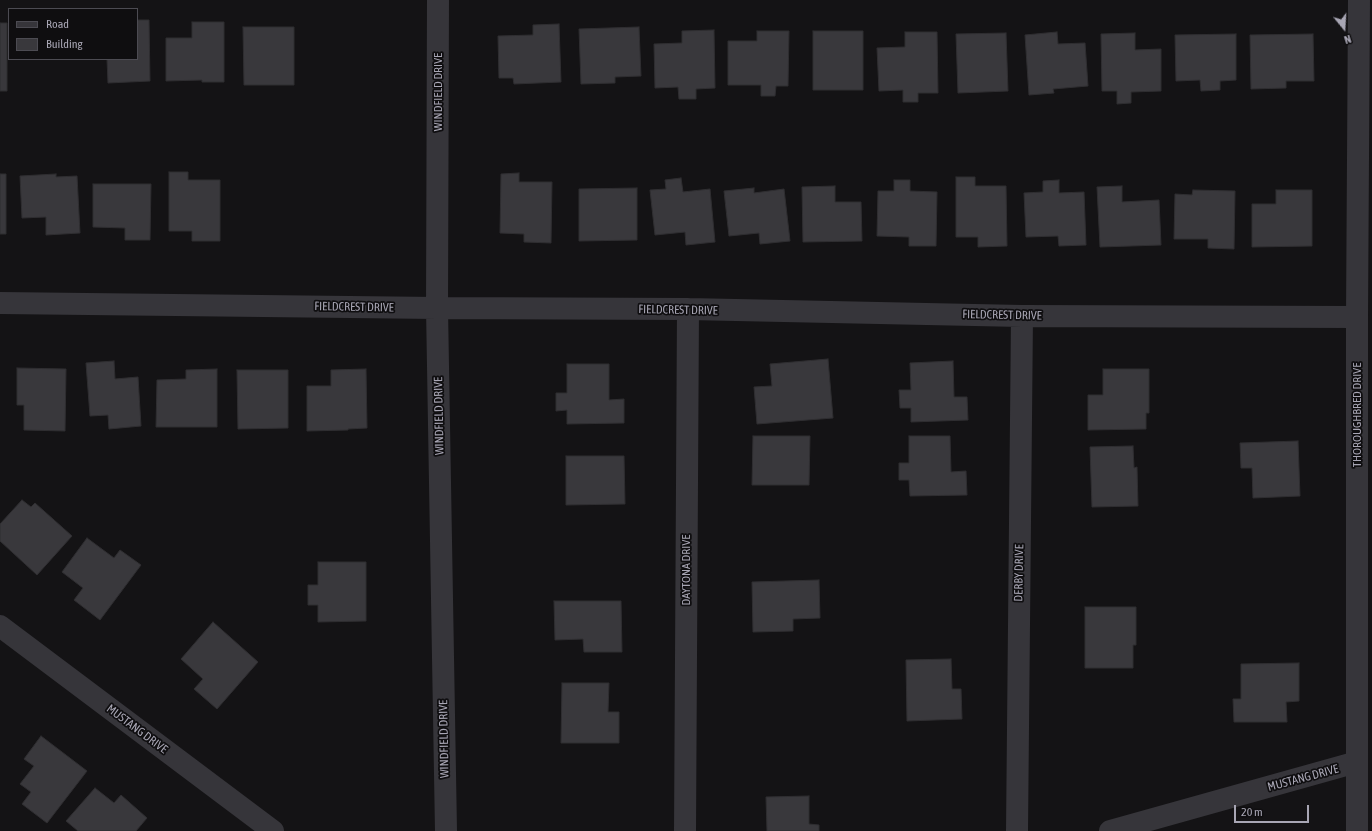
<!DOCTYPE html>
<style>
body{margin:0}
#map{position:relative;width:1372px;height:831px;overflow:hidden;background:#141315;font-family:"Asap Condensed",sans-serif}
canvas{display:block}
.legend{position:absolute;left:8px;top:8px;width:130px;height:52px;box-sizing:border-box;background:#0f0e10;border:1px solid #4c4b52;margin:0;padding:5px 7px;list-style:none;font-size:12px;color:#a8a6b4}
.legend li{display:flex;align-items:center;gap:8px;height:20px}
.legend b{width:20px;border:1px solid #4c4b52}
.north{position:absolute;left:1324px;top:8px;width:40px;height:40px;-webkit-text-stroke:3px #0f0e10;paint-order:stroke;rotate:162deg;font-size:11px;font-weight:700;line-height:16px;text-align:center;color:#a8a6b4}
.north::after{content:'';display:block;margin:auto;width:14px;height:18px;background:#a8a6b4;clip-path:polygon(50% 0,100% 100%,50% 72%,0 100%)}
.scale{position:absolute;left:1234px;top:805px;width:75px;height:18px;box-sizing:border-box;border:2px solid #a8a6b4;border-top:0;padding-left:5px;font-size:12px;line-height:14px;white-space:nowrap;color:#a8a6b4;-webkit-text-stroke:3px #0f0e10;paint-order:stroke}
</style>
<div id="map">
<canvas width="1372" height="831"></canvas>
<ul class="legend">
<li><b style="height:5px;background:#36353a"></b>Road</li>
<li><b style="height:11px;background:#39383c"></b>Building</li>
</ul>
<div class="north">N</div>
<div class="scale">20 m</div>
</div>
<script>
const ctx = document.querySelector('canvas').getContext('2d');
ctx.lineJoin = 'round';
function fill(path, color) {
  ctx.fillStyle = color;
  ctx.fill(path, 'evenodd');
}
function shape(rows) {
  const path = new Path2D();
  for (const r of rows) {
    path.moveTo(r[0], r[1]);
    for (let i = 2; i < r.length; i += 2) path.lineTo(r[i], r[i + 1]);
  }
  return path;
}
function strokePath(path, color, width, dash) {
  ctx.strokeStyle = color;
  ctx.lineWidth = width;
  ctx.lineCap = dash ? 'butt' : 'round';
  ctx.setLineDash(dash || []);
  ctx.stroke(path);
}
function label(font, color, halo, rows, align = 'center') {
  ctx.font = font + ' "Asap Condensed",sans-serif';
  ctx.lineWidth = 3.5;
  ctx.setLineDash([]);
  ctx.textBaseline = 'middle';
  ctx.strokeStyle = halo;
  ctx.fillStyle = color;
  for (const [text, x, y, turn = 0] of rows) {
    ctx.save();
    ctx.translate(x, y);
    ctx.rotate((+turn || 0) * Math.PI / 180);
    ctx.textAlign = isNaN(turn) ? turn : align;
    if (halo) ctx.strokeText(text, 0, 0);
    ctx.fillText(text, 0, 0);
    ctx.restore();
  }
}
const building = shape([
 [137,20,149,20,150,81,108,83,107,59,137,59,137,20],
 [192,22,224,22,224,82,202,82,202,80,166,81,166,38,192,38,192,22],
 [0,23,7,23,7,91,0,91,0,23],
 [559,24,561,82,514,84,513,78,499,78,498,36,533,35,533,25,559,24],
 [243,27,294,27,294,85,244,85,243,27],
 [639,27,641,76,615,77,615,83,581,84,579,29,639,27],
 [714,30,715,88,696,89,696,99,679,99,678,87,655,88,654,44,682,43,682,31,714,30],
 [757,31,789,31,788,86,776,86,775,96,761,96,761,85,728,85,728,41,757,41,757,31],
 [813,31,863,31,863,90,813,90,813,31],
 [905,32,937,32,938,93,918,93,918,102,903,102,903,90,879,91,877,48,905,47,905,32],
 [1057,32,1058,44,1085,43,1088,86,1053,89,1054,93,1029,95,1025,35,1057,32],
 [1006,33,1008,91,958,93,956,34,1006,33],
 [1135,33,1135,50,1161,49,1161,91,1131,92,1131,103,1117,104,1117,91,1102,91,1101,34,1135,33],
 [1236,34,1236,80,1220,81,1220,90,1201,91,1200,80,1176,81,1175,35,1236,34],
 [1313,34,1314,81,1286,81,1286,88,1251,89,1250,35,1313,34],
 [169,172,188,172,188,180,220,180,220,241,192,241,192,231,169,231,169,172],
 [519,173,519,182,552,182,551,243,524,242,524,234,500,233,501,174,519,173],
 [0,174,6,174,6,234,0,234,0,174],
 [56,174,56,177,77,176,80,233,46,235,46,217,22,218,20,176,56,174],
 [956,177,975,177,975,186,1006,186,1007,246,978,247,978,237,956,237,956,177],
 [681,178,683,192,710,189,715,242,686,245,685,232,655,235,650,190,666,189,665,180,681,178],
 [894,180,910,180,910,191,937,192,936,246,909,246,909,237,877,236,878,191,894,191,894,180],
 [1059,180,1059,193,1084,192,1086,245,1059,246,1058,236,1026,237,1024,193,1043,192,1043,181,1059,180],
 [93,184,151,184,150,240,125,240,125,228,93,227,93,184],
 [835,186,835,202,861,202,862,241,803,242,802,187,835,186],
 [1122,186,1122,202,1159,200,1161,245,1100,247,1097,187,1122,186],
 [637,188,637,240,579,241,579,189,637,188],
 [754,188,754,193,784,189,790,241,760,244,759,233,729,236,724,191,754,188],
 [1193,190,1235,191,1234,249,1208,248,1208,239,1174,239,1175,194,1192,195,1193,190],
 [1276,190,1312,190,1312,246,1252,247,1252,204,1276,204,1276,190],
 [828,359,833,418,757,424,754,387,772,386,770,364,828,359],
 [114,361,115,379,138,377,141,426,109,429,108,415,90,416,86,363,114,361],
 [953,361,954,397,967,397,968,420,911,422,911,408,900,408,899,390,911,390,910,363,953,361],
 [567,364,609,364,609,400,624,399,624,423,567,424,567,410,556,411,556,393,567,393,567,364],
 [17,368,66,369,65,431,24,430,24,405,17,405,17,368],
 [217,369,217,427,156,427,157,380,186,379,186,370,217,369],
 [366,369,367,428,348,429,348,430,307,431,307,386,331,386,331,370,366,369],
 [1103,369,1149,369,1149,413,1146,413,1146,429,1088,430,1088,395,1103,395,1103,369],
 [237,370,288,370,288,428,238,429,237,370],
 [753,436,810,436,809,485,752,485,753,436],
 [909,436,950,436,951,472,966,471,967,495,910,496,909,480,899,480,899,463,909,463,909,436],
 [1298,441,1300,496,1253,498,1252,468,1241,468,1240,443,1298,441],
 [1133,446,1134,468,1137,467,1138,506,1092,507,1090,447,1133,446],
 [566,456,624,456,625,504,566,505,566,456],
 [22,500,31,507,35,503,72,536,37,575,0,541,0,524,22,500],
 [87,538,114,558,120,550,141,565,100,620,74,600,83,588,62,572,87,538],
 [318,562,366,562,366,621,318,622,318,605,308,605,308,585,318,585,318,562],
 [819,580,820,618,793,619,793,631,753,632,752,582,819,580],
 [554,601,621,601,622,652,584,652,583,639,555,640,554,601],
 [1085,607,1136,607,1136,645,1133,645,1133,668,1085,668,1085,607],
 [213,622,258,662,217,709,194,689,203,679,181,659,213,622],
 [951,659,952,689,961,689,962,719,907,721,906,660,951,659],
 [1299,663,1299,701,1286,702,1287,722,1234,722,1233,699,1241,699,1241,664,1299,663],
 [562,683,609,683,608,712,619,712,619,743,561,743,562,683],
 [41,736,87,771,47,823,22,804,31,792,20,784,34,766,24,759,41,736],
 [95,788,114,803,121,795,147,818,136,831,78,831,66,821,95,788],
 [809,796,809,824,819,825,819,831,767,831,766,797,809,796]
]);
fill(building, '#39383c');
strokePath(building, '#2f2e31', 1);
strokePath(shape([
 [438,0,437,308,446,831],
 [0,303,437,308,688,309,1022,316,1357,317],
 [0,626,273,831],
 [685,831,688,309],
 [1017,831,1022,316],
 [1110,831,1357,762],
 [1357,831,1357,317,1359,0]
]), '#36353a', 22);
label('12px', '#a8a6b4', '#0f0e10', [
 ["WINDFIELD DRIVE",438,92,-90],
 ["FIELDCREST DRIVE",354,307,1],
 ["FIELDCREST DRIVE",678,310,1],
 ["FIELDCREST DRIVE",1002,315,1],
 ["THOROUGHBRED DRIVE",1357,415,-90],
 ["WINDFIELD DRIVE",439,416,-91],
 ["DAYTONA DRIVE",686,570,-90],
 ["DERBY DRIVE",1019,573,-89],
 ["MUSTANG DRIVE",137,729,37],
 ["WINDFIELD DRIVE",444,739,-91],
 ["MUSTANG DRIVE",1303,778,-15]
]);
</script>
